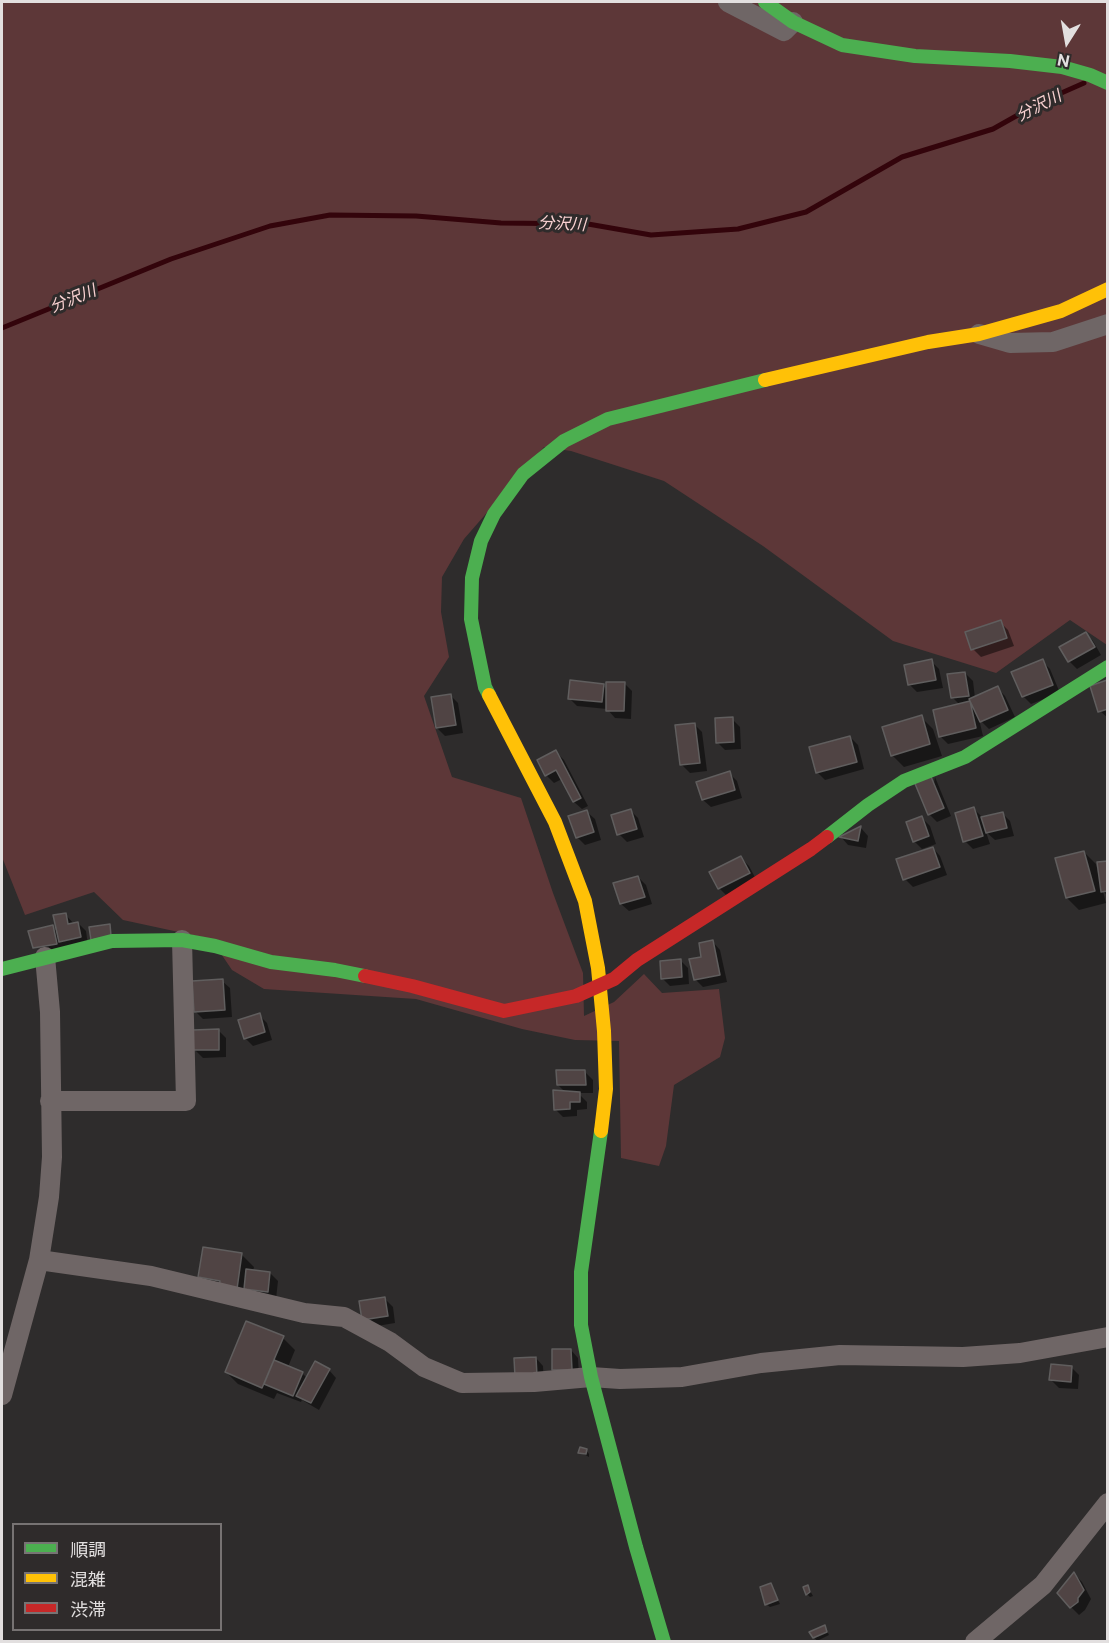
<!DOCTYPE html>
<meta charset="utf-8">
<style>
body{margin:0}
#map{position:relative;width:1109px;height:1643px;overflow:hidden;background:#2e2c2c;font-family:"Public Sans","Noto Sans JP",sans-serif}
canvas{display:block}
.frame{position:absolute;inset:0;border:3px solid #e2dfdf;pointer-events:none}
.legend{position:absolute;left:12px;top:1523px;width:210px;height:108px;box-sizing:border-box;background:#2f2b2b;border:2px solid #777373;margin:0;padding:8px 10px;list-style:none;font-size:18px;color:#e2dfdf}
.legend li{display:flex;align-items:center;gap:12px;height:30px}
.legend b{width:30px;border:2px solid #777373}
.north{position:absolute;left:1037px;top:12px;width:60px;height:60px;-webkit-text-stroke:4px #2f2b2b;paint-order:stroke;rotate:191deg;font-size:16px;font-weight:700;line-height:24px;text-align:center;color:#e2dfdf}
.north::after{content:'';display:block;margin:auto;width:21px;height:27px;background:#e2dfdf;clip-path:polygon(50% 0,100% 100%,50% 72%,0 100%)}
</style>
<div id="map">
<canvas width="1109" height="1643"></canvas>
<div class="frame"></div>
<ul class="legend">
<li><b style="height:8px;background:#4caf50"></b>順調</li>
<li><b style="height:8px;background:#ffc107"></b>混雑</li>
<li><b style="height:8px;background:#c62828"></b>渋滞</li>
</ul>
<div class="north">N</div>
</div>
<script>
const ctx = document.querySelector('canvas').getContext('2d');
ctx.lineJoin = 'round';
function fill(path, color) {
  ctx.fillStyle = color;
  ctx.fill(path, 'evenodd');
}
function shape(rows) {
  const path = new Path2D();
  for (const r of rows) {
    path.moveTo(r[0], r[1]);
    for (let i = 2; i < r.length; i += 2) path.lineTo(r[i], r[i + 1]);
  }
  return path;
}
function strokePath(path, color, width, dash) {
  ctx.strokeStyle = color;
  ctx.lineWidth = width;
  ctx.lineCap = dash ? 'butt' : 'round';
  ctx.setLineDash(dash || []);
  ctx.stroke(path);
}
function label(font, color, halo, rows, align = 'center') {
  ctx.font = font + ' "Public Sans","Noto Sans JP",sans-serif';
  ctx.lineWidth = 6;
  ctx.setLineDash([]);
  ctx.textBaseline = 'middle';
  ctx.strokeStyle = halo;
  ctx.fillStyle = color;
  for (const [text, x, y, turn = 0] of rows) {
    ctx.save();
    ctx.translate(x, y);
    ctx.rotate((+turn || 0) * Math.PI / 180);
    ctx.textAlign = isNaN(turn) ? turn : align;
    if (halo) ctx.strokeText(text, 0, 0);
    ctx.fillText(text, 0, 0);
    ctx.restore();
  }
}
fill(shape([
 [2,2,1107,2,1107,645,1070,620,996,673,893,641,763,546,664,481,571,451,544,447,464,539,442,577,441,612,449,657,424,696,452,777,521,798,553,893,583,973,584,1016,614,1002,644,974,662,993,719,989,725,1038,720,1057,674,1085,666,1146,659,1166,621,1158,619,1041,575,1040,522,1029,416,999,264,989,232,970,211,939,123,920,94,892,25,915,2,857]
]), '#5d3738');
fill(shape([
 [1000,622,1008,630,1014,646,981,657,973,649],
 [1086,633,1093,641,1101,655,1077,669,1069,661],
 [931,661,939,669,943,688,917,692,910,685],
 [1042,661,1050,669,1060,693,1031,704,1023,696],
 [965,673,973,681,975,698,997,688,1005,696,1015,717,989,729,979,719,983,736,948,744,940,736,960,705,952,697],
 [1108,682,1108,718,1100,711,1092,687],
 [624,683,632,691,631,719,615,718,607,709,577,706,569,698,603,686,608,690],
 [450,695,458,703,463,733,445,736,437,728],
 [921,717,933,729,942,756,904,767,892,755],
 [732,719,740,727,741,749,725,750,717,742],
 [694,724,702,732,707,771,690,773,682,765],
 [850,737,858,745,864,769,825,780,817,772],
 [556,752,564,760,588,806,582,809,574,802,562,779,554,783,546,775],
 [729,773,737,781,742,798,711,807,703,800,698,783],
 [935,777,951,816,937,822,929,814],
 [974,809,982,817,1002,813,1010,821,1014,836,995,840,986,832,990,844,973,849,965,841],
 [630,810,638,818,644,837,627,842,619,834],
 [587,812,595,819,601,840,585,845,577,837],
 [922,818,930,826,936,844,922,849,914,841],
 [861,828,868,836,866,848,848,845,841,837],
 [933,848,940,856,947,875,913,887,905,879],
 [1084,852,1096,864,1098,873,1108,862,1108,896,1103,891,1106,903,1079,910,1067,898],
 [741,858,749,866,757,881,727,896,719,888],
 [638,877,646,885,652,904,629,911,621,904],
 [65,914,74,924,78,923,86,931,88,945,42,955,52,927,59,933],
 [713,942,720,950,727,982,703,987,696,980,703,958],
 [680,960,688,968,689,984,670,986,662,978],
 [222,981,230,988,232,1017,203,1019,195,1011],
 [259,1015,267,1023,272,1040,253,1046,245,1038],
 [218,1030,226,1038,226,1057,203,1058,195,1050],
 [585,1072,593,1080,593,1093,578,1093,587,1102,587,1109,577,1110,577,1116,563,1117,555,1109,566,1093,558,1085],
 [242,1255,254,1267,253,1271,270,1273,278,1281,276,1299,212,1289,200,1277],
 [385,1299,393,1307,395,1323,371,1327,361,1302],
 [283,1338,295,1350,288,1367,302,1373,307,1378,329,1370,336,1378,319,1410,302,1400,301,1402,277,1393,274,1399,238,1384,226,1372],
 [571,1350,578,1358,579,1377,561,1377,554,1370],
 [536,1358,543,1366,544,1383,516,1376],
 [1071,1367,1079,1375,1078,1389,1059,1388,1051,1380],
 [586,1450,589,1454,589,1457,580,1452],
 [1074,1574,1082,1582,1091,1599,1085,1610,1079,1615,1071,1607],
 [770,1585,780,1604,770,1607,766,1604],
 [808,1587,813,1596,810,1597,807,1594],
 [825,1627,829,1635,817,1641,814,1637]
]), '#0007');
strokePath(shape([
 [2,328,171,259,270,226,330,215,416,216,501,223,588,224,651,235,738,229,806,212,902,157,993,129,1041,102,1084,83]
]), '#33040b', 5);
const building = shape([
 [1001,620,1007,638,971,650,965,632,1001,620],
 [1086,632,1095,647,1068,662,1059,647,1086,632],
 [932,659,936,680,908,685,904,665,932,659],
 [1043,659,1053,685,1022,697,1011,672,1043,659],
 [965,672,969,696,951,698,947,674,965,672],
 [570,680,604,684,602,702,568,699,570,680],
 [1107,680,1108,709,1098,712,1090,686,1107,680],
 [606,682,625,682,624,711,606,711,606,682],
 [998,686,1008,710,980,722,969,699,998,686],
 [451,694,456,725,436,728,431,697,451,694],
 [970,701,976,728,939,737,933,710,970,701],
 [922,715,930,744,891,756,882,727,922,715],
 [733,717,734,742,716,743,715,718,733,717],
 [695,723,700,763,680,765,675,725,695,723],
 [850,736,857,762,816,773,809,747,850,736],
 [556,750,581,798,573,802,556,770,545,776,537,760,556,750],
 [927,767,944,808,928,815,911,774,927,767],
 [730,771,735,790,702,800,696,782,730,771],
 [974,807,983,836,963,842,955,813,974,807],
 [631,809,637,829,617,835,611,815,631,809],
 [587,810,594,832,576,838,568,816,587,810],
 [1003,812,1007,828,986,833,981,817,1003,812],
 [922,816,929,836,913,842,906,822,922,816],
 [861,826,858,841,839,837,861,826],
 [933,847,940,867,903,880,896,859,933,847],
 [1084,851,1095,891,1066,898,1055,858,1084,851],
 [741,856,750,873,718,889,709,872,741,856],
 [1108,861,1108,891,1101,892,1097,862,1108,861],
 [638,876,645,897,620,904,613,883,638,876],
 [66,913,68,924,78,922,81,937,59,942,53,915,66,913],
 [110,924,111,936,91,940,89,927,110,924],
 [53,925,57,944,33,948,28,931,53,925],
 [713,940,720,975,694,980,689,959,701,957,699,943,713,940],
 [681,959,682,977,661,979,660,961,681,959],
 [223,979,225,1010,194,1012,192,981,223,979],
 [260,1013,265,1032,244,1039,238,1020,260,1013],
 [219,1029,219,1050,193,1050,193,1030,219,1029],
 [556,1070,585,1070,586,1085,557,1085,556,1070],
 [553,1090,580,1092,580,1102,570,1102,570,1109,554,1110,553,1090],
 [203,1247,242,1253,237,1289,219,1286,220,1281,198,1277,203,1247],
 [246,1269,270,1272,268,1292,244,1289,246,1269],
 [385,1297,388,1316,362,1320,359,1301,385,1297],
 [246,1321,284,1336,262,1388,225,1372,246,1321],
 [552,1349,571,1349,572,1370,552,1370,552,1349],
 [536,1357,537,1376,515,1377,514,1358,536,1357],
 [274,1360,303,1372,293,1396,264,1384,274,1360],
 [315,1361,330,1369,311,1403,296,1396,315,1361],
 [1051,1364,1072,1366,1071,1382,1049,1380,1051,1364],
 [580,1447,587,1449,586,1454,578,1453,580,1447],
 [1074,1572,1084,1590,1078,1598,1078,1602,1070,1608,1057,1593,1074,1572],
 [771,1583,778,1600,765,1605,760,1587,771,1583],
 [808,1585,810,1592,806,1595,803,1587,808,1585],
 [825,1625,827,1632,813,1638,809,1632,825,1625]
]);
fill(building, '#504444');
strokePath(building, '#605e5e', 1.5);
strokePath(shape([
 [728,2,784,31,793,22],
 [979,334,1010,343,1053,342,1108,324],
 [50,1101,186,1101,182,940],
 [39,1260,151,1276,304,1313,344,1317,390,1342,424,1367,462,1383,534,1382,591,1377,620,1379,682,1377,761,1363,840,1355,963,1357,1020,1353,1108,1337],
 [2,1395,39,1260,49,1197,52,1157,50,1012,45,957],
 [975,1642,1043,1585,1108,1503]
]), '#6f6666', 20);
strokePath(shape([
 [765,2,793,22,842,45,915,56,1010,61,1062,67,1090,75,1108,83],
 [489,695,485,687,471,619,472,578,481,541,494,514,523,474,564,441,608,419,765,380],
 [827,837,868,805,904,781,965,757,1108,667],
 [2,969,112,941,182,940,215,946,271,962,335,970,365,976],
 [601,1131,581,1272,581,1325,591,1377,636,1547,664,1642]
]), '#4caf50', 14);
strokePath(shape([
 [765,380,928,342,979,334,1061,311,1108,289],
 [489,695,555,822,585,901,598,968,604,1031,606,1089,601,1131]
]), '#ffc107', 14);
strokePath(shape([
 [365,976,412,986,504,1011,576,996,614,979,637,960,811,849,827,837]
]), '#c62828', 14);
label('italic 16px', '#fad2d2', '#2f2b2b', [
 ["分沢川",1039,106,-27],
 ["分沢川",562,224,3],
 ["分沢川",73,299,-22]
]);
</script>
